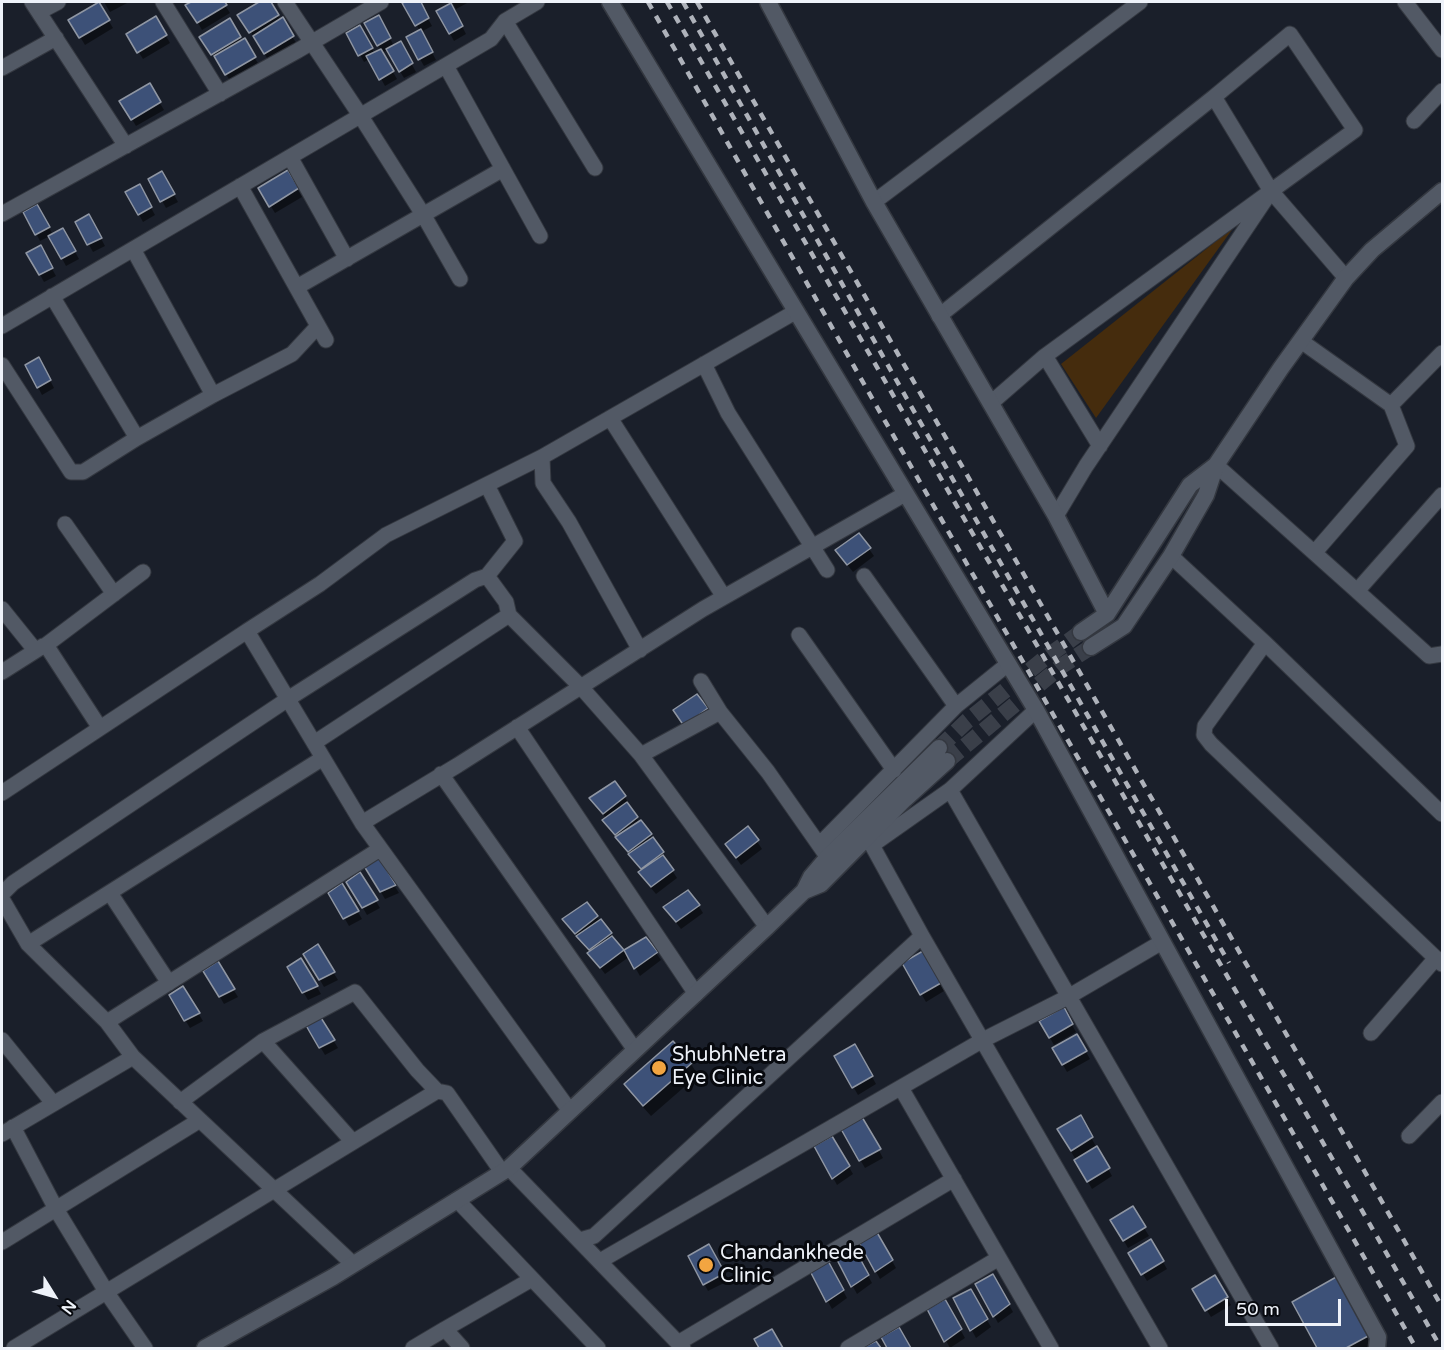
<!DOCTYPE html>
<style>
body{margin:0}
#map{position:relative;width:1444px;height:1350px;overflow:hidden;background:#1a1f2a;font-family:"Varela Round",sans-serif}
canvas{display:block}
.frame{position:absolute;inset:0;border:3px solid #eef2f9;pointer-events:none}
.north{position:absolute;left:24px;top:1266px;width:60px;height:60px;-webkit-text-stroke:4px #07090e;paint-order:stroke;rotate:127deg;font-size:16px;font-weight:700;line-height:24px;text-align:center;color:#eef2f9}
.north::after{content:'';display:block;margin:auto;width:21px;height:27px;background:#eef2f9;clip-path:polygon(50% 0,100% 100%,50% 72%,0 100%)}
.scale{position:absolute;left:1225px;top:1299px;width:116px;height:27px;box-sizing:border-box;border:3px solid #eef2f9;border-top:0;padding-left:8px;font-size:18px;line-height:21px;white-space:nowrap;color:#eef2f9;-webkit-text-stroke:4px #07090e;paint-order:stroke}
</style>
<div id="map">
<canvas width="1444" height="1350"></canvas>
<div class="frame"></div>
<div class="north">N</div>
<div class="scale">50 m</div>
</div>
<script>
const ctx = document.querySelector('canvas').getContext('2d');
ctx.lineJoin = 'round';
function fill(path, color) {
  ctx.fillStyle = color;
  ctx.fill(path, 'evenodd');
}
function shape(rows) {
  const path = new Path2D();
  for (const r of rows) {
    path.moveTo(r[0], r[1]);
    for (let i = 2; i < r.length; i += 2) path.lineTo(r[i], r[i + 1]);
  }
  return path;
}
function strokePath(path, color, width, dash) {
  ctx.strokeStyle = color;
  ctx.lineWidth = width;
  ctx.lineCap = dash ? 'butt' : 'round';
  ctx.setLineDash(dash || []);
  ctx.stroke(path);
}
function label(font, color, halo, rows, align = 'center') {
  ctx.font = font + ' "Varela Round",sans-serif';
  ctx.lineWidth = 6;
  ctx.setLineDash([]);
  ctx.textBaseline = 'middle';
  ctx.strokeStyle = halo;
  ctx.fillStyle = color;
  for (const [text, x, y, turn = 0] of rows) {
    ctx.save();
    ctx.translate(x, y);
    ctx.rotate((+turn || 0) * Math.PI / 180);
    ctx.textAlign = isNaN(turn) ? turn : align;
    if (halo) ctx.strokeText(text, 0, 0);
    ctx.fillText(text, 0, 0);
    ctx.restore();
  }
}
fill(shape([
 [1234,227,1096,418,1061,364]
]), '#452c0d');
fill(shape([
 [104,2,129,2,110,12],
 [194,2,223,2,230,13,202,30,188,5],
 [262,2,269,2,297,44,269,61,240,15],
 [408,2,419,2,432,26,421,32,436,60,424,66,408,38,420,31,404,3],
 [452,2,469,2,456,9],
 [98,3,113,28,85,45,70,20],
 [451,5,466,34,454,41,438,12],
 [379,17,394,46,400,43,416,72,404,78,387,50,382,53,397,79,385,86,370,59,364,62,348,33,360,27,375,54,381,50,366,24],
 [156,18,170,43,143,59,128,35],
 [229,20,242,42,244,40,259,65,231,82,202,37],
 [149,85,164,110,136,126,121,101],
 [288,172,302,197,275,213,260,189],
 [162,173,178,202,166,208,150,179],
 [139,186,155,215,143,222,127,192],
 [37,206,53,235,63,230,79,259,66,266,50,236,40,241,25,212],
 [89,216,105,246,93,252,77,223],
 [40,247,56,276,44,282,28,253],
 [39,359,54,388,42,395,27,366],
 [869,549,874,556,853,572,842,558],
 [625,797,629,804,627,806,663,853,667,860,666,861,677,878,656,894,644,880,640,873,642,871,630,854,608,828,604,820,606,818,591,799],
 [748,828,762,849,741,865,727,845],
 [378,859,399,893,385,899,366,867],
 [360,874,380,908,367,915,348,882],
 [342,885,362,919,349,926,330,893],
 [587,904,623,952,646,939,661,960,640,976,629,957,605,974,564,919],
 [698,905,703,913,681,929,665,908],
 [317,946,338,980,324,987,305,954],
 [922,953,944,991,926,1002,904,964],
 [301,960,321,994,308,1000,289,968],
 [217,963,238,997,224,1004,205,971],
 [183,988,203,1021,190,1028,171,996],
 [1063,1009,1076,1032,1054,1045,1041,1022],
 [318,1015,338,1048,325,1055,306,1023],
 [1077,1036,1090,1059,1067,1072,1054,1049],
 [855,1046,876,1084,858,1095,836,1057],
 [691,1064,698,1075,651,1116,633,1096,626,1084],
 [1080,1117,1112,1176,1092,1189,1059,1130],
 [862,1119,883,1158,865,1168,843,1130],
 [832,1138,853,1174,837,1185,816,1146],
 [1132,1208,1149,1236,1128,1248,1112,1220],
 [875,1231,896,1268,880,1279,859,1240],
 [1151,1241,1167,1269,1147,1281,1130,1253],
 [709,1246,728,1281,708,1291,690,1257],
 [852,1246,872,1283,857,1294,836,1255],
 [827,1261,847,1298,832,1309,811,1270],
 [993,1276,1013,1312,998,1323,977,1284],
 [1215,1277,1231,1305,1211,1317,1194,1290],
 [1338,1278,1376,1348,1319,1348,1294,1302],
 [970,1291,991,1327,976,1338,955,1299],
 [944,1301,965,1338,950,1348,929,1309]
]), '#0007');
const building = shape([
 [99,2,110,20,79,38,68,20,99,2],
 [191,2,225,2,227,5,197,23,185,5,191,2],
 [259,2,271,2,279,15,249,33,237,15,259,2],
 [405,2,421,2,429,18,415,26,402,3,405,2],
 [451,3,463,26,449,34,436,11,451,3],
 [379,15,391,38,377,46,364,23,379,15],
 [156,16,167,35,137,53,126,34,156,16],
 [283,17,294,36,264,54,253,36,283,17],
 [230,18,241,37,211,55,199,37,230,18],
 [360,25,373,48,358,56,346,33,360,25],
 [421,29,433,52,418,60,406,37,421,29],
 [245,38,256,57,225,75,214,56,245,38],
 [401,41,413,63,399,72,386,49,401,41],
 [381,49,394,71,379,80,366,56,381,49],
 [150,83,161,102,131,120,119,101,150,83],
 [288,170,299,188,269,207,258,188,288,170],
 [162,171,175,194,160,202,148,179,162,171],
 [140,184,152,207,138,215,125,192,140,184],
 [37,204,50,227,35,235,23,212,37,204],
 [89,214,102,238,87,245,75,222,89,214],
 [63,228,76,251,61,259,48,236,63,228],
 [41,245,53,268,39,275,26,253,41,245],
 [39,357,51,380,37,388,25,365,39,357],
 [859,533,871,548,847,565,835,550,859,533],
 [697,694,708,708,684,726,673,710,697,694],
 [615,781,626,796,603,814,589,798,615,781],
 [627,802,638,817,615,835,602,820,627,802],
 [641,820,652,834,628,852,615,837,641,820],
 [748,826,759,840,736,858,725,844,748,826],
 [653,837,664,852,641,869,628,854,653,837],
 [663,855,674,870,651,887,638,872,663,855],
 [379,857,396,885,380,892,364,866,379,857],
 [360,872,378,900,362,908,346,882,360,872],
 [342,883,359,911,343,919,328,893,342,883],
 [688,890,700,905,676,922,663,907,688,890],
 [587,902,598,916,575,934,562,919,587,902],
 [601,919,612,933,589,950,576,936,601,919],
 [612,936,624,950,600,968,587,953,612,936],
 [646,937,658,952,634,969,624,950,646,937],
 [318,944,335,972,319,980,303,954,318,944],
 [923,951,941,983,920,995,902,963,923,951],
 [301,958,318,986,302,993,287,967,301,958],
 [218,961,235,989,219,997,203,971,218,961],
 [183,986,200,1013,184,1021,169,995,183,986],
 [1064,1007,1073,1024,1049,1038,1039,1021,1064,1007],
 [318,1013,335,1040,319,1048,304,1022,318,1013],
 [1077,1034,1087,1051,1062,1065,1052,1048,1077,1034],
 [673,1041,692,1063,643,1106,624,1084,673,1041],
 [855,1044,873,1076,852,1088,834,1056,855,1044],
 [1081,1115,1093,1137,1071,1151,1057,1129,1081,1115],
 [862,1117,881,1149,859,1161,841,1129,862,1117],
 [832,1136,850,1166,832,1179,814,1146,832,1136],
 [1097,1146,1110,1168,1087,1182,1074,1160,1097,1146],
 [1133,1206,1146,1227,1123,1241,1110,1220,1133,1206],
 [875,1229,893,1260,875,1272,857,1239,875,1229],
 [1151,1239,1164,1261,1141,1275,1128,1253,1151,1239],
 [709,1244,725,1273,703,1285,688,1256,709,1244],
 [852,1244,869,1275,851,1287,834,1254,852,1244],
 [827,1259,844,1290,826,1302,809,1269,827,1259],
 [993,1274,1010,1304,993,1317,975,1284,993,1274],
 [1215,1275,1228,1297,1205,1311,1192,1289,1215,1275],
 [1338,1276,1370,1335,1346,1348,1317,1348,1292,1302,1338,1276],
 [971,1289,988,1319,970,1331,953,1298,971,1289],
 [945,1299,962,1329,944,1342,927,1309,945,1299],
 [899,1327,911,1348,887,1348,881,1337,899,1327],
 [772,1329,783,1348,759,1348,754,1339,772,1329],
 [876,1341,881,1348,862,1348,876,1341]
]);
fill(building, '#3d5178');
strokePath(building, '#8f96a3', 1.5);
strokePath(shape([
 [939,748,967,721,1044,659,1081,632],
 [947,761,1060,667,1091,647]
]), '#3a3f49', 16, [16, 8]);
const minor = shape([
 [32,2,126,146],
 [163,2,220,94],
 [285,2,360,115,424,216,460,279],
 [1405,2,1442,50],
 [39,12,58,2],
 [505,21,595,168],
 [446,66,540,236],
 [2,68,56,38],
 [1414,121,1442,91],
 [290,157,347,259],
 [240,186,326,340],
 [874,202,1140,2],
 [2,214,297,51,381,2],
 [133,249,213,395],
 [297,287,503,169],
 [52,296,137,438],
 [939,316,1214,97,1271,191],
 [2,326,491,39,505,21,537,2],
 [1301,341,1391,405],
 [1045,356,1100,446],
 [704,364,728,413,827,570],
 [2,365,71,472,83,472,137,438,213,395,292,354,318,326],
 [991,403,1045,356,1271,191,1346,278],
 [610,418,724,597],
 [542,457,543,483,569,522,640,650],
 [1216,465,1357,591,1442,495],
 [1056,516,1086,466,1271,191,1355,130,1290,34,1214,97],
 [65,524,114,594],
 [1315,552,1407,446,1391,405,1442,353],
 [1171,556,1265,643,1442,814],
 [487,576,506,602,509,615,581,687,641,755,720,712],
 [864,576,956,706],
 [1357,591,1429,656,1442,654],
 [2,609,35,650],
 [799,635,894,770],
 [1265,643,1205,726,1204,735,1211,744,1442,964],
 [2,672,43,646],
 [701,681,720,712,768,772,824,852],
 [517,727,696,994],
 [100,728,46,645,143,572],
 [314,743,509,615],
 [641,755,767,927],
 [323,758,28,944,107,1022,380,849],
 [441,774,635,1050],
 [950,790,1271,1348],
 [2,793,247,631],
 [362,823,458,765,703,609,905,494],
 [868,838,922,936,1160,1348],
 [819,845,956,706,1008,664],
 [872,845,950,790,1036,710],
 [110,893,169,983],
 [2,894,13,883,291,697,475,580,487,576,515,541,487,485],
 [2,899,28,944],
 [107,1022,133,1057,353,1264],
 [1371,1033,1436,958],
 [2,1040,53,1103],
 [263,1041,353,1142],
 [901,1088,1051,1348],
 [180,1102,263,1041,355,992,417,1070,437,1091],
 [570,1111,362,823,247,631,320,584,386,535,542,457,795,312],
 [13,1127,56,1209,107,1293,145,1348],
 [2,1134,133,1057],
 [1409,1136,1442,1102],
 [509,1168,683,1348],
 [457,1200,598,1348],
 [580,1240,594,1236,922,936],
 [2,1242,200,1120],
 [600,1261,983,1040,1068,997,1162,942],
 [678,1343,954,1179],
 [14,1348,437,1091,447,1093,502,1172],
 [413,1348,445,1329],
 [462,1348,445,1329,532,1279],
 [848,1348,999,1258]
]);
const tertiary = shape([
 [610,2,1036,710,1378,1337,1377,1348],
 [768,2,874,202,1056,516,1107,614],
 [1081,632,1107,614,1190,485,1216,465],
 [1091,647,1124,626,1171,556,1206,495,1216,465,1281,368,1346,278,1372,250,1442,191],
 [804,891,821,884,905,799,947,761],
 [205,1348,333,1277,509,1168,767,927,804,891,811,877,828,857,939,748]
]);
strokePath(minor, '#343840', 17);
strokePath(tertiary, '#343840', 19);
strokePath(minor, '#525965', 15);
strokePath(tertiary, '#525965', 16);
strokePath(shape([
 [648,2,877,407,1416,1348],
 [667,2,1441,1348],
 [683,2,907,399,1229,963],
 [697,2,1442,1307]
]), '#aeb2ba', 4.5, [8, 8]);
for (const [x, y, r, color] of [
 [659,1068,8,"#f2a541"],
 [706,1265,8,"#f2a541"]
]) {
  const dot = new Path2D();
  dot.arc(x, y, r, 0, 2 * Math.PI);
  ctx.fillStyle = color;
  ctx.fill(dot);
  strokePath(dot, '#07090e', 2);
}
label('20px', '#eef2f9', '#07090e', [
 ["ShubhNetra",672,1056],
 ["Eye Clinic",672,1079],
 ["Chandankhede",720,1254],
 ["Clinic",720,1277]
], 'left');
</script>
